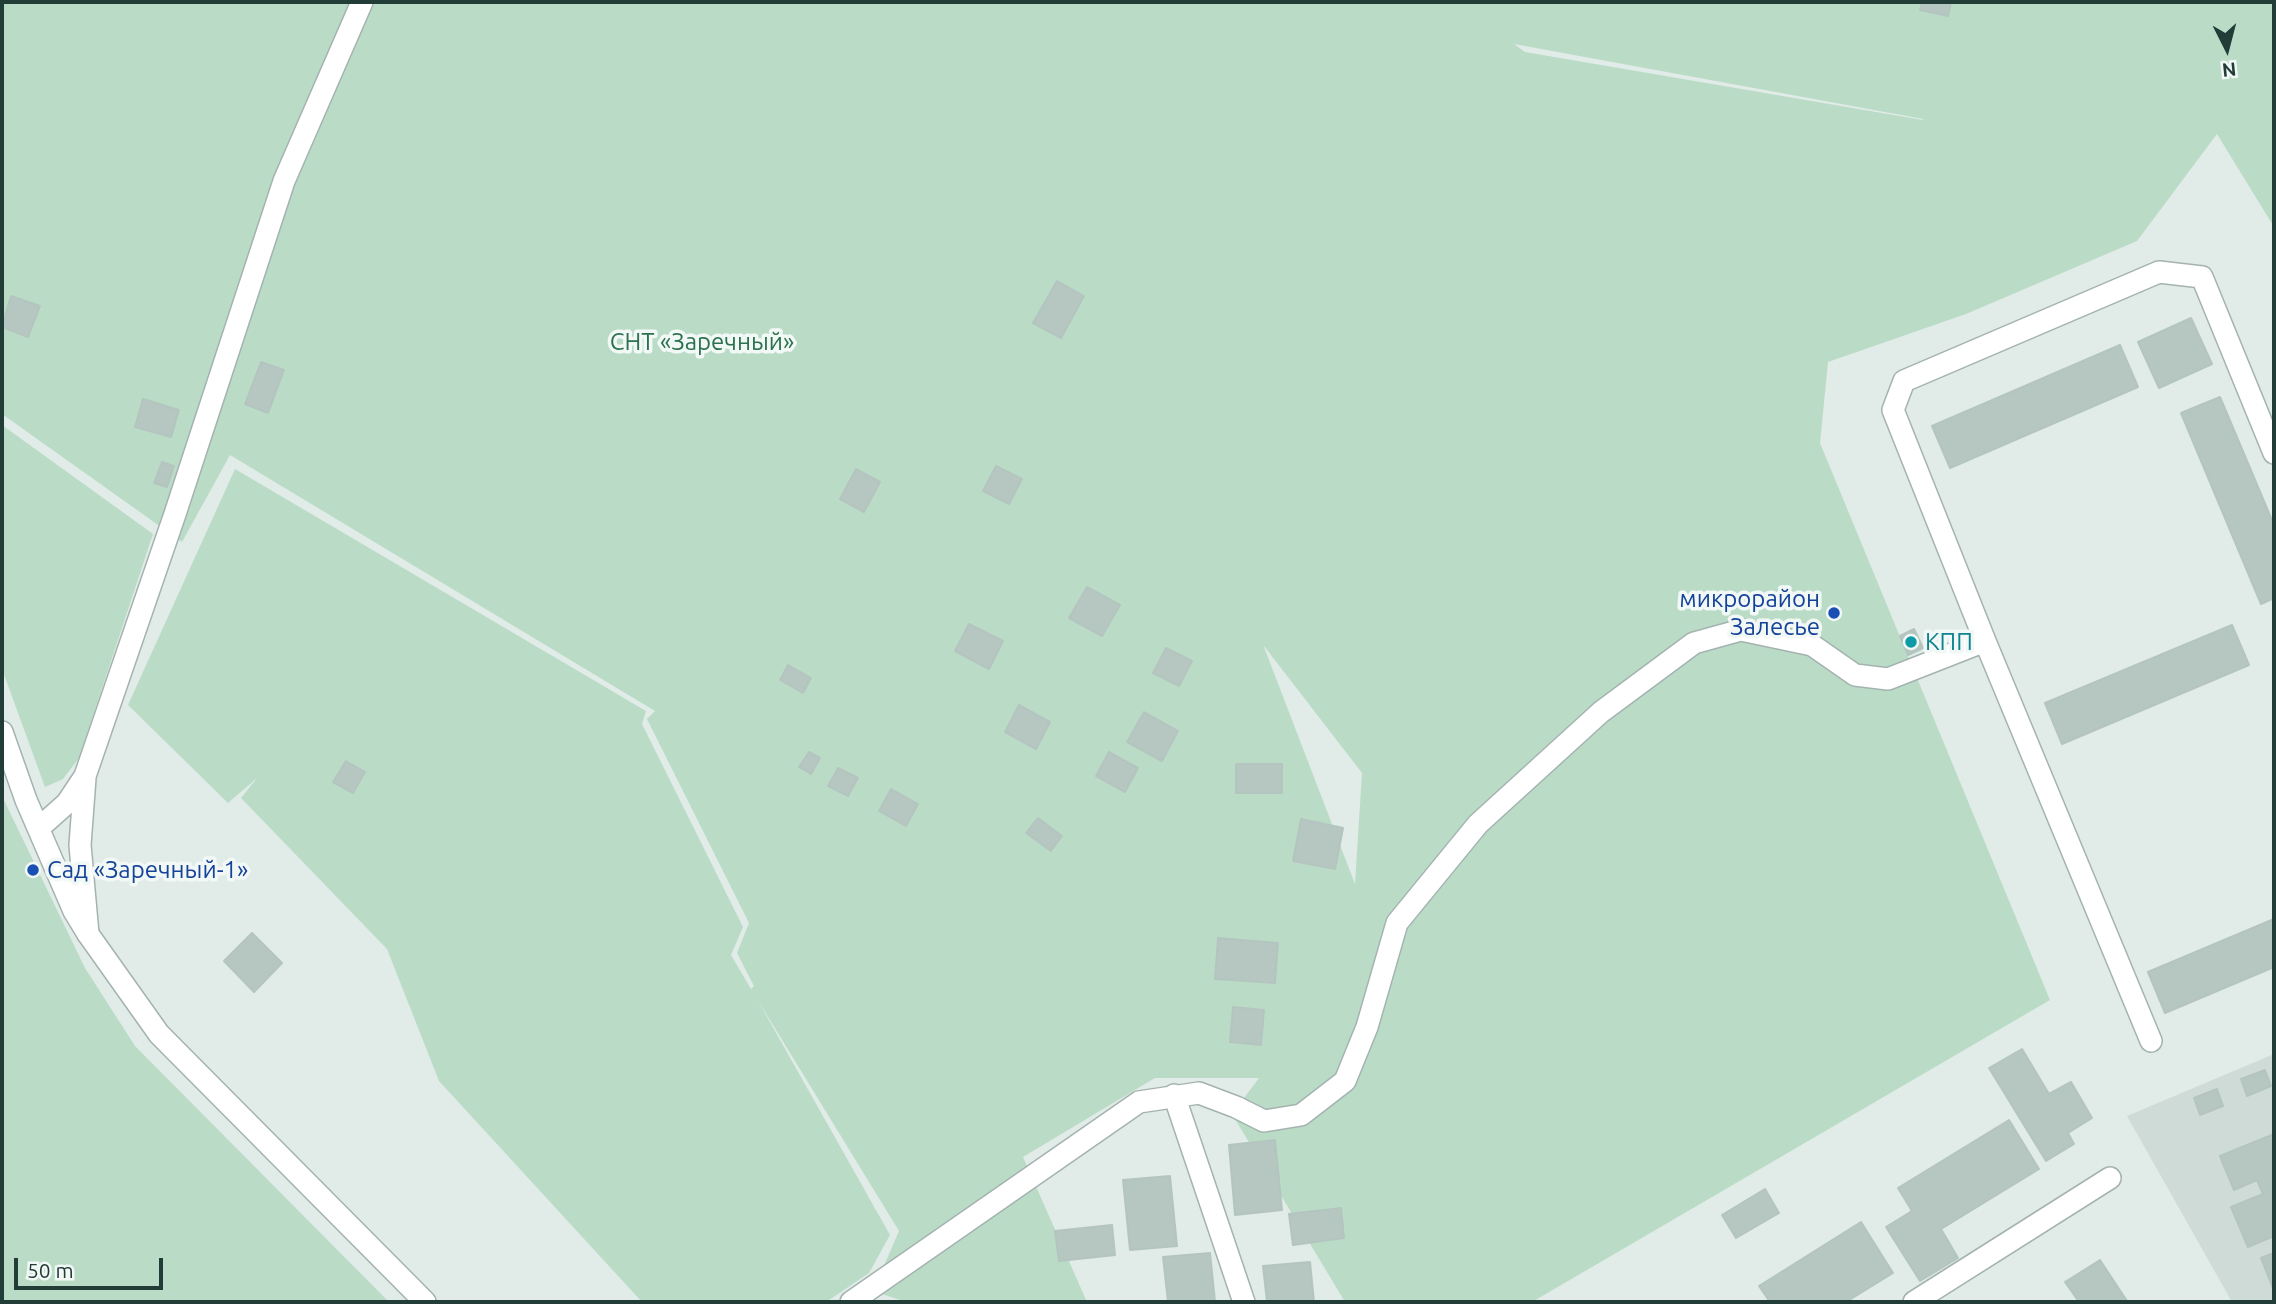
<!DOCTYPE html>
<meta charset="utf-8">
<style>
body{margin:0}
#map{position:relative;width:2276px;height:1304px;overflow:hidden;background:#e1ebe8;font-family:Ubuntu,sans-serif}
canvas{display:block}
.frame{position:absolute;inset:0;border:4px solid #223c38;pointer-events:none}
.north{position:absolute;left:2192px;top:14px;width:70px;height:70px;-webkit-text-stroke:5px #f1f8f5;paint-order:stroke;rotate:174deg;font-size:19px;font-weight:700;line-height:28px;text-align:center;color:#223c38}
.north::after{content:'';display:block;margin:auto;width:24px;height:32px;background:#223c38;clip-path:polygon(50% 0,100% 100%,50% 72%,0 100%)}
.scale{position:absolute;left:14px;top:1258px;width:149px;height:32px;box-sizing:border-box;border:4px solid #223c38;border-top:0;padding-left:9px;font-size:21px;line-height:24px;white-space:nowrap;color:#223c38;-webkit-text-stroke:5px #f1f8f5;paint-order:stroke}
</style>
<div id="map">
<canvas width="2276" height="1304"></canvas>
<div class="frame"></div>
<div class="north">N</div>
<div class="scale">50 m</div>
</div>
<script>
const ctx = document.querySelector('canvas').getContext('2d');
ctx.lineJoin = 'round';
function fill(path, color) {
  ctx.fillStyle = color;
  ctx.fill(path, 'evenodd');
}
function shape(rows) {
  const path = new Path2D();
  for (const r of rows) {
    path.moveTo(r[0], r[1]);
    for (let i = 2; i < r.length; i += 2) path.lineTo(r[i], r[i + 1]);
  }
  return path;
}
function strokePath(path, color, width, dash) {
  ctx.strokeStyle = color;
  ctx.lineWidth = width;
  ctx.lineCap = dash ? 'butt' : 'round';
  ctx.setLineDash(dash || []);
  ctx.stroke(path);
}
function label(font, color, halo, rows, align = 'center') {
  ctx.font = font + ' Ubuntu,sans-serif';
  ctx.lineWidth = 7;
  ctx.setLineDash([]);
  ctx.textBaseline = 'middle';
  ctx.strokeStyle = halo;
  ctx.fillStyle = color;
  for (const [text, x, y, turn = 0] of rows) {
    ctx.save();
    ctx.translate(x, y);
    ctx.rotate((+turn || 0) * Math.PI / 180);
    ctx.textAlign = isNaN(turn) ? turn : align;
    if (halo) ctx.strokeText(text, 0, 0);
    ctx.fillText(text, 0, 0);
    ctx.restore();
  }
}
fill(shape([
 [2274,1054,2274,1302,2232,1302,2127,1116]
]), '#cfdbd7');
fill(shape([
 [2,2,2274,2,2274,227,2217,134,2137,241,1966,314,1828,362,1820,443,2050,1000,1532,1302,1345,1302,1232,1114,1259,1078,1155,1078,1023,1157,1087,1302,906,1302,873,1291,899,1231,757,999,890,1235,869,1273,826,1302,642,1302,439,1081,387,949,241,798,257,778,228,803,128,705,235,469,646,711,642,724,743,927,731,955,751,989,754,986,737,953,749,923,647,719,655,711,230,455,182,542,2,414],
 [1514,44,1923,119,1923,120,1525,52],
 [1264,646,1362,773,1355,884,1264,647],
 [2,425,153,534,79,758,63,779,45,787,2,669],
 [2,796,85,968,135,1046,389,1302,2,1302]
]), '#badcc7');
const building = shape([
 [1922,2,1951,2,1948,16,1920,10,1922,2],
 [1057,281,1084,296,1061,338,1033,323,1057,281],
 [11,296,40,306,28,337,2,327,11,296],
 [2191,318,2212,364,2159,388,2138,342,2191,318],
 [2120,345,2138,387,1950,468,1932,426,2120,345],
 [261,362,284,370,268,413,245,404,261,362],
 [2220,397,2274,525,2274,598,2261,604,2181,413,2220,397],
 [143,399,179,410,171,437,135,427,143,399],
 [162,462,174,466,167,487,154,483,162,462],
 [996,466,1022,479,1009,504,983,491,996,466],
 [856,469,880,482,864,512,840,499,856,469],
 [1087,587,1120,605,1102,636,1069,618,1087,587],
 [969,624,1003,641,989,669,955,651,969,624],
 [2232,625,2249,665,2062,744,2045,703,2232,625],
 [1914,629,1923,648,1908,655,1900,636,1914,629],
 [1166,648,1192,661,1179,686,1153,673,1166,648],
 [788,665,811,678,803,693,780,680,788,665],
 [1019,705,1050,722,1036,749,1005,732,1019,705],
 [1144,712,1178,731,1162,761,1127,742,1144,712],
 [809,752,820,758,811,774,799,767,809,752],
 [1109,752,1138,768,1125,792,1096,776,1109,752],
 [346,761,365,772,353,793,333,782,346,761],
 [1236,764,1282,764,1282,793,1236,793,1236,764],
 [838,768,858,778,848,796,828,786,838,768],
 [891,789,918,804,906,826,879,811,891,789],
 [1038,818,1062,836,1051,851,1026,833,1038,818],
 [1301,819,1343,828,1335,869,1293,861,1301,819],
 [2274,919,2274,967,2165,1013,2148,972,2274,919],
 [252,933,282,963,254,992,224,961,252,933],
 [1218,938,1278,943,1275,983,1215,979,1218,938],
 [1233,1007,1264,1010,1261,1045,1230,1042,1233,1007],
 [2022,1049,2049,1094,2071,1082,2092,1118,2068,1133,2074,1144,2046,1161,1989,1068,2022,1049],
 [2265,1070,2271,1086,2247,1096,2241,1079,2265,1070],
 [2217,1089,2223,1106,2200,1115,2194,1098,2217,1089],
 [2009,1120,2039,1169,1941,1229,1958,1258,1920,1281,1886,1227,1912,1211,1898,1188,2009,1120],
 [2274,1134,2274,1236,2248,1247,2231,1207,2263,1194,2257,1180,2234,1190,2220,1156,2274,1134],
 [1275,1140,1282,1210,1235,1215,1229,1145,1275,1140],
 [1170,1176,1177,1246,1130,1250,1123,1180,1170,1176],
 [1765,1189,1779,1213,1736,1238,1722,1215,1765,1189],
 [1341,1208,1344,1238,1293,1245,1289,1214,1341,1208],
 [1861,1222,1893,1273,1846,1302,1770,1302,1759,1286,1861,1222],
 [1112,1225,1115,1255,1059,1261,1055,1231,1112,1225],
 [1210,1253,1215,1302,1168,1302,1163,1257,1210,1253],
 [2274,1253,2274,1291,2261,1258,2274,1253],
 [2100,1260,2127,1301,2125,1302,2079,1302,2065,1282,2100,1260],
 [1310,1262,1314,1302,1267,1302,1263,1266,1310,1262]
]);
fill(building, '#b6c6c1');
strokePath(building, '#b4c5c0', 2);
const minor = shape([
 [85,778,80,845,88,934],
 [39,828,67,803,85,776,175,514,284,181,362,2],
 [2151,1041,1985,641,1893,410,1904,381,2159,272,2202,277,2274,453],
 [1174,1095,1244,1302],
 [851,1302,1139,1102,1199,1093,1236,1107,1264,1121,1301,1115,1345,1081,1367,1027,1397,923,1478,824,1601,712,1694,643,1741,630,1812,645,1855,675,1888,679,1985,641],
 [1914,1302,2110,1178]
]);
const tertiary = shape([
 [2,732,26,800,74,911,88,934,159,1034,425,1302]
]);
strokePath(minor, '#a4b3b0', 24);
strokePath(tertiary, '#a4b3b0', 24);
strokePath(minor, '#fff', 21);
strokePath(tertiary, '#fff', 21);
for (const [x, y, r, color] of [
 [1834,613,7,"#1a4fb4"],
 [1911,642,7,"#0f9aa8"],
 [33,870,7,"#1a4fb4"]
]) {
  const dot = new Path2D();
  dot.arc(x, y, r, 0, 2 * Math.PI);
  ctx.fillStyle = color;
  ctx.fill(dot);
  strokePath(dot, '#f1f8f5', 2.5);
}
label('24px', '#2c7250', '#f1f8f5', [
 ["СНТ «Заречный»",702,342]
]);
label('24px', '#164399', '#f1f8f5', [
 ["микрорайон",1820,599],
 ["Залесье",1820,627],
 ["Сад «Заречный-1»",47,870,"left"]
], 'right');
label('24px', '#0d838f', '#f1f8f5', [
 ["КПП",1925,642]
], 'left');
</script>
